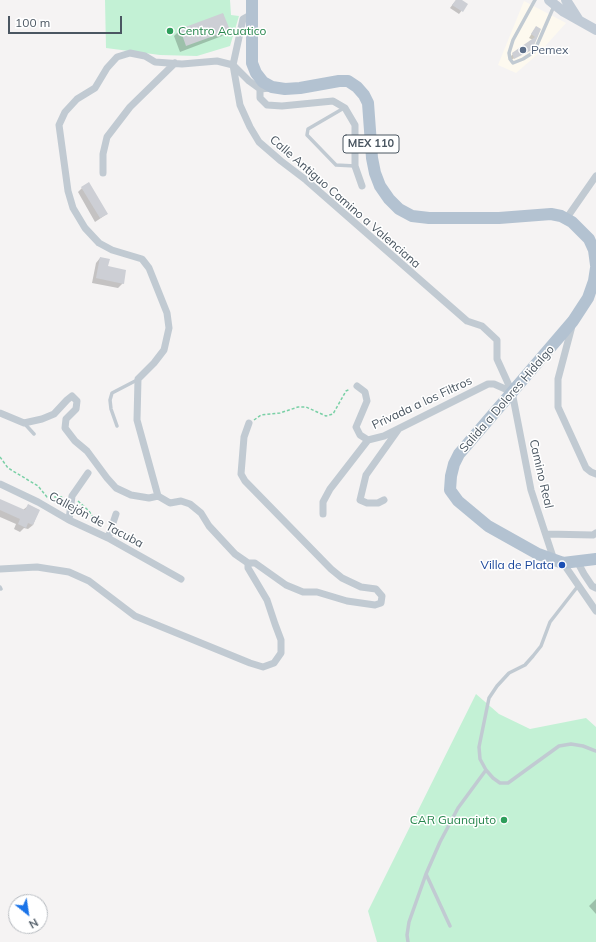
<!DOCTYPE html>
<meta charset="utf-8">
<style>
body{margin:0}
#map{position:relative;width:596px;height:942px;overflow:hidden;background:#f5f3f3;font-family:Mulish,sans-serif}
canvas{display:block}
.north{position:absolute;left:8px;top:894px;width:40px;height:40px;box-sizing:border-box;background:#fff;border:1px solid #b7bbc0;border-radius:50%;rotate:150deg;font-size:11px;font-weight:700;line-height:16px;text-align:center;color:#4a5661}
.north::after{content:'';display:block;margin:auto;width:14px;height:18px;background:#1a73e8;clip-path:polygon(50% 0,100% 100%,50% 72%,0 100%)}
.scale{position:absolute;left:8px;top:16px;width:114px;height:18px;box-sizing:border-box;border:2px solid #4a5661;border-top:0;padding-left:5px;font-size:12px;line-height:14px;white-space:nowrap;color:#4a5661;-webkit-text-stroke:3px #fff;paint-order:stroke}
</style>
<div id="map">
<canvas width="596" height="942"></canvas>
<div class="north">N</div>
<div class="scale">100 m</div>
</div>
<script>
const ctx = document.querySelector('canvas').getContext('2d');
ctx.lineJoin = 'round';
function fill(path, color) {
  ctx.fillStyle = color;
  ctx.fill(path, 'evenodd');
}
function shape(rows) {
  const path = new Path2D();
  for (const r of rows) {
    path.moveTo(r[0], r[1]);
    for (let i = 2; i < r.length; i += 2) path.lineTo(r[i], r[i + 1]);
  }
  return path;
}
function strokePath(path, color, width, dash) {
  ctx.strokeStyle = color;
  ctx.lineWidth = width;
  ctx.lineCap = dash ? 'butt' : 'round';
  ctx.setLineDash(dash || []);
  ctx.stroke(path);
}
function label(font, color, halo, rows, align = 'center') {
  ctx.font = font + ' Mulish,sans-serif';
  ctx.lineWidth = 3;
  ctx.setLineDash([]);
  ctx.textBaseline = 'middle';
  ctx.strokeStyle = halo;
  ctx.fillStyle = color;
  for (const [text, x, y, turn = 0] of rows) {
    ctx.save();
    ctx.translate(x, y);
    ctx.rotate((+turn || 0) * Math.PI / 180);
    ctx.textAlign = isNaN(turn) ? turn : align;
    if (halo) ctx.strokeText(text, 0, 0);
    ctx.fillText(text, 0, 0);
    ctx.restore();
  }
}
fill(shape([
 [524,1,566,23,538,54,516,73,498,65]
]), '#fdf9ef');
fill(shape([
 [105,0,230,0,231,15,239,16,230,46,197,56,160,55,106,48],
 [476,694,499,714,530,729,586,718,596,727,596,942,377,942,368,911]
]), '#c3f1d5');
fill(shape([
 [456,0,460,0,467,4,459,14,450,8],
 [223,14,228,30,222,36,180,52,174,36,180,30],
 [539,29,530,49,511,60,510,57,513,54,533,40,529,38,534,30],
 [82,188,107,214,95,222,78,192],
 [100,258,123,283,118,288,92,283,96,263],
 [0,502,23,510,28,506,39,510,33,525,28,529,24,528,20,532,14,529,16,524,0,517],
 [596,899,596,914,589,906]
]), '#0003');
fill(shape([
 [456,0,462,0,468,4,463,12,452,5],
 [223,13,230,30,186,46,180,29],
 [536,26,541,29,532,50,514,59,512,53,535,37,531,34],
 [89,182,108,214,100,218,81,187],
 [100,257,110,259,108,266,126,270,124,284,96,278],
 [0,499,25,510,28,504,40,510,33,525,28,523,26,528,18,524,20,519,0,510]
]), '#cdcfd5');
strokePath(shape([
 [254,420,261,415,280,413,298,407,306,407,326,416,333,414,346,391,350,389],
 [0,457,8,468,38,486,47,497,64,497],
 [78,501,89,511,99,526]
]), '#7ad0a6', 1.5, [3, 2]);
strokePath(shape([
 [535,0,513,40,509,53,510,59,513,63,523,59,534,52,554,6],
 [344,108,308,129,307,135,336,165,355,166],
 [24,423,34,434],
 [117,426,111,409,110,400,112,393,137,380],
 [578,586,550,622,541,646,533,656,525,665,509,673,497,686,489,698,479,747,480,759,486,770,493,778,500,783,508,783,559,746,571,744,583,746,596,751],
 [0,587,1,589],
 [450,926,426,874,440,842,458,808,486,770],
 [408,942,407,935,409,922,426,874]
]), '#c1cad2', 3.5);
strokePath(shape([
 [252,14,243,19,233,65,240,105,250,127,259,142,281,161,306,180,467,321,482,326,497,340,497,359,512,392,531,490,554,560],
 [260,89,260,98,267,105,282,106,333,101,345,108,355,125,355,166,362,186],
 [103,173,103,154,107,137,130,107,175,63],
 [566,219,596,176],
 [572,326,558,379,558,407,586,468,591,472,596,474],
 [357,386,365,392,367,401,356,427,360,435,368,440,384,436,488,384,494,384,512,392],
 [0,413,24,423,42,419,54,414,67,400,72,396,77,401,76,409,66,419,65,428,75,441,87,451,107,478,116,488,131,495,149,498,158,496],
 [249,423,244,437,241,474,245,481,331,569,342,578,361,587,376,589,382,596,381,603,375,605,347,601,317,592,303,592,286,585,255,563,248,563,235,554,209,526,201,513,190,504,181,501,170,503,158,496,137,420,138,379,154,363,164,350,169,328,167,313,149,268,142,259,112,250,99,243,85,228,73,208,68,191,59,125,65,112,77,99,95,88,107,68,117,57,130,53,145,56,155,62,182,64,217,61,233,65,249,81,260,89,271,88],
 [0,484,38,502,69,520,108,538,181,579],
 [384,500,378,503,367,503,360,500,366,475,398,430],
 [323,514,323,502,330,489,368,440],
 [69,520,72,496,88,473],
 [546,534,593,535,596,533],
 [108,538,116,514],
 [577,561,584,574,592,586,596,588],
 [563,563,596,611],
 [0,569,37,567,69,572,89,581,135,616,250,663,263,667,274,663,281,653,281,640,275,624,267,600,248,568,248,563]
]), '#c1cad2', 7);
strokePath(shape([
 [549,0,564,12,596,30],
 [566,0,578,19]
]), '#c1cbd6', 10);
strokePath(shape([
 [252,0,252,63,256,73,263,82,272,87,285,89,300,88,339,81,348,81,357,87,364,95,368,103,372,158,375,173,380,186,389,199,399,209,412,216,429,218,499,218,551,214,561,216,572,222,589,239,594,250,596,265],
 [596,268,594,281,588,298,573,321,459,454,454,464,451,476,450,490,458,501,488,526,538,554,563,563,596,559]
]), '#b3c2d1', 12);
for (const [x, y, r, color] of [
 [170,31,4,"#2e9e5b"],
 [523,50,4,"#5c6f8a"],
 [562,565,4,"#1a4fb4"],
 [504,820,4,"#2e9e5b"]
]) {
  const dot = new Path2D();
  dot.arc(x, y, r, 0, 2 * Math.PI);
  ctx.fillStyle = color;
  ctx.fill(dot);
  strokePath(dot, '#fff', 1.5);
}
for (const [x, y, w] of [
 [371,144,56]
]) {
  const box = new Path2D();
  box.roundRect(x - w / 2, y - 9, w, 18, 3);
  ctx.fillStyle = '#fff';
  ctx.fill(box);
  strokePath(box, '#4a5661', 1);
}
label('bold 11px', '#4a5661', null, [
 ["MEX 110",371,144]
]);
label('12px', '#27864d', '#fff', [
 ["Centro Acuatico",178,31],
 ["CAR Guanajuto",496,820,"right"]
], 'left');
label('12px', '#4e5e75', '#fff', [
 ["Pemex",531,50]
], 'left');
label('12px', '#4a5661', '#fff', [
 ["Calle Antiguo Camino a Valenciana",345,202,41],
 ["Salida a Dolores Hidalgo",507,399,-49],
 ["Privada a los Filtros",422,403,-25],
 ["Camino Real",541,474,77],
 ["Callejón de Tacuba",96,520,28]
]);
label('12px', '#164399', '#fff', [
 ["Villa de Plata",554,565]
], 'right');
</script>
